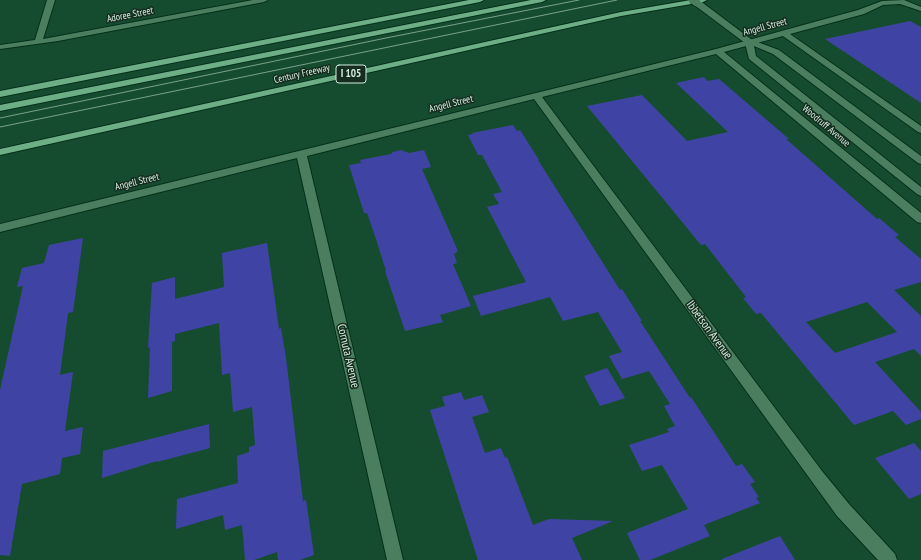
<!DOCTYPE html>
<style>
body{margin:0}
canvas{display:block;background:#154c2f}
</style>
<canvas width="921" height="560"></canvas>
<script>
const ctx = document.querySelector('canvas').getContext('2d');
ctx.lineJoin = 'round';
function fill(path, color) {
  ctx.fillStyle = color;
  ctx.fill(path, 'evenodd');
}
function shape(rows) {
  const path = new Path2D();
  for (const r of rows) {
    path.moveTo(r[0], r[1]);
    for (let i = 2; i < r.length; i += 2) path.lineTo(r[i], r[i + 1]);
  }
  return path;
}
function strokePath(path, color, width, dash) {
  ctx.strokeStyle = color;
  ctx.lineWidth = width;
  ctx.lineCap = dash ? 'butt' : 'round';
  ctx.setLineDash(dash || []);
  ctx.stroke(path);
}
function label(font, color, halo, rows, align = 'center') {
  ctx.font = font + ' "PT Sans Narrow",sans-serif';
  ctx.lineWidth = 3;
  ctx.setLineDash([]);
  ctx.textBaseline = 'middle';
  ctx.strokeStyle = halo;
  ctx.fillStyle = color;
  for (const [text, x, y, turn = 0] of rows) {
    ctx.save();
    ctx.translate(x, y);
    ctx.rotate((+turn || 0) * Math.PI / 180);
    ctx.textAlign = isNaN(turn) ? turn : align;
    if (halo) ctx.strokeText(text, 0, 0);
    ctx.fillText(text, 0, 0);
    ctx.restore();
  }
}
fill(shape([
 [910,21,921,27,921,103,825,39],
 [704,77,707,81,719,79,789,139,786,139,877,219,879,218,899,235,895,237,921,259,921,282,894,290,921,316,921,356,914,349,875,362,921,412,921,419,906,425,893,411,854,425,761,313,756,314,743,298,746,297,705,244,701,245,587,106,642,95,687,141,728,132,676,83],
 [867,302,897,332,835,353,806,322],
 [513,125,517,131,520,130,539,160,538,160,584,233,620,290,622,289,642,321,640,321,690,398,691,397,736,466,742,464,755,482,750,484,759,497,756,498,760,503,704,525,710,536,650,560,640,560,627,533,688,509,662,465,642,471,629,445,669,432,667,429,675,426,664,406,670,404,649,371,622,379,609,356,622,352,598,312,563,321,550,297,481,316,473,296,526,282,487,207,499,204,493,194,502,192,482,155,478,155,468,135,473,134,472,133],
 [401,150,409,153,424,150,431,167,422,169,458,251,454,254,457,263,453,264,471,306,440,315,443,322,405,331,385,271,386,271,376,239,367,213,364,213,349,165,361,163,360,160,391,154,393,152],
 [83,238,73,312,68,313,60,375,73,372,65,431,83,427,80,454,62,458,60,474,22,484,10,556,0,555,0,390,23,286,17,287,22,268,44,263,49,245],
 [267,243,279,329,281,328,286,358,303,501,306,500,314,555,300,560,278,560,277,552,254,560,245,560,242,525,225,530,223,515,176,529,177,499,238,483,237,456,249,452,249,447,255,445,252,407,233,412,230,373,222,375,219,323,175,334,175,341,172,342,172,391,148,398,150,347,148,348,152,283,175,277,175,299,224,287,222,253],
 [607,368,625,398,600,406,584,376],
 [461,392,464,400,482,395,489,412,472,417,485,453,501,448,505,458,507,457,533,525,549,519,613,521,572,538,582,560,478,560,430,410,445,406,442,397],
 [209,424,210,448,157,462,157,461,102,478,103,451],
 [914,443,921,451,921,494,909,499,875,458],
 [780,536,795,560,722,560,722,559]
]), '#3f44a4');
const street = shape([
 [47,0,55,0,43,39,253,0,268,0,264,2,58,41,0,49,0,45,35,40,47,0],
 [904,0,921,7,921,11,900,4,883,5,864,14,790,34,921,126,921,133,918,132,783,36,724,52,921,213,921,223,917,222,716,54,542,97,822,471,849,504,895,554,897,560,878,560,837,516,534,99,307,156,403,560,387,560,297,158,0,232,0,224,716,49,858,10,882,1,904,0]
]);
const secondary = shape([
 [693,0,699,0,752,40,779,50,921,156,921,164,918,163,773,54,754,46,756,56,921,187,921,196,917,194,749,59,745,43,693,4,693,0]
]);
const highway = shape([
 [469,0,484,0,480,2,0,97,0,91,469,0],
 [531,0,546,0,542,2,0,111,0,105,531,0],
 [691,0,707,0,703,2,621,16,0,155,0,149,621,12,691,0]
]);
strokePath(street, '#052f1a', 2);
strokePath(secondary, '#052f1a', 2);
strokePath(highway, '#052f1a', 2);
fill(street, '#4a7e5e');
fill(secondary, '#4a7e5e');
fill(highway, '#6dae86');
strokePath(shape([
 [0,118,386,38,579,0],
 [0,127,617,0]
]), '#79a18a', 1);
const secondaryBridge = shape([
 [693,0,696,2]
]);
strokePath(secondaryBridge, '#052f1a', 10, []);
strokePath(secondaryBridge, '#4a7e5e', 8);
label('10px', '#d3eedc', '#162c1f', [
 ["Adoree Street",130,15,-11],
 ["Angell Street",765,27,-15],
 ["Century Freeway",302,74,-13],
 ["Angell Street",451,104,-14],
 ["Woodruff Avenue",826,126,40],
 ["Angell Street",137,182,-14]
]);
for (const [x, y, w] of [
 [351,74,30]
]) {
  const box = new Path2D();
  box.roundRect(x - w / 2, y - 9, w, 18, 3);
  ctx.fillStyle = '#162c1f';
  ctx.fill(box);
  strokePath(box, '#d3eedc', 1);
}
label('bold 11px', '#d3eedc', null, [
 ["I 105",351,74]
]);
label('12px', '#d3eedc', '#162c1f', [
 ["Ibbetson Avenue",709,330,54],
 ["Cornuta Avenue",348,356,77]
]);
</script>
